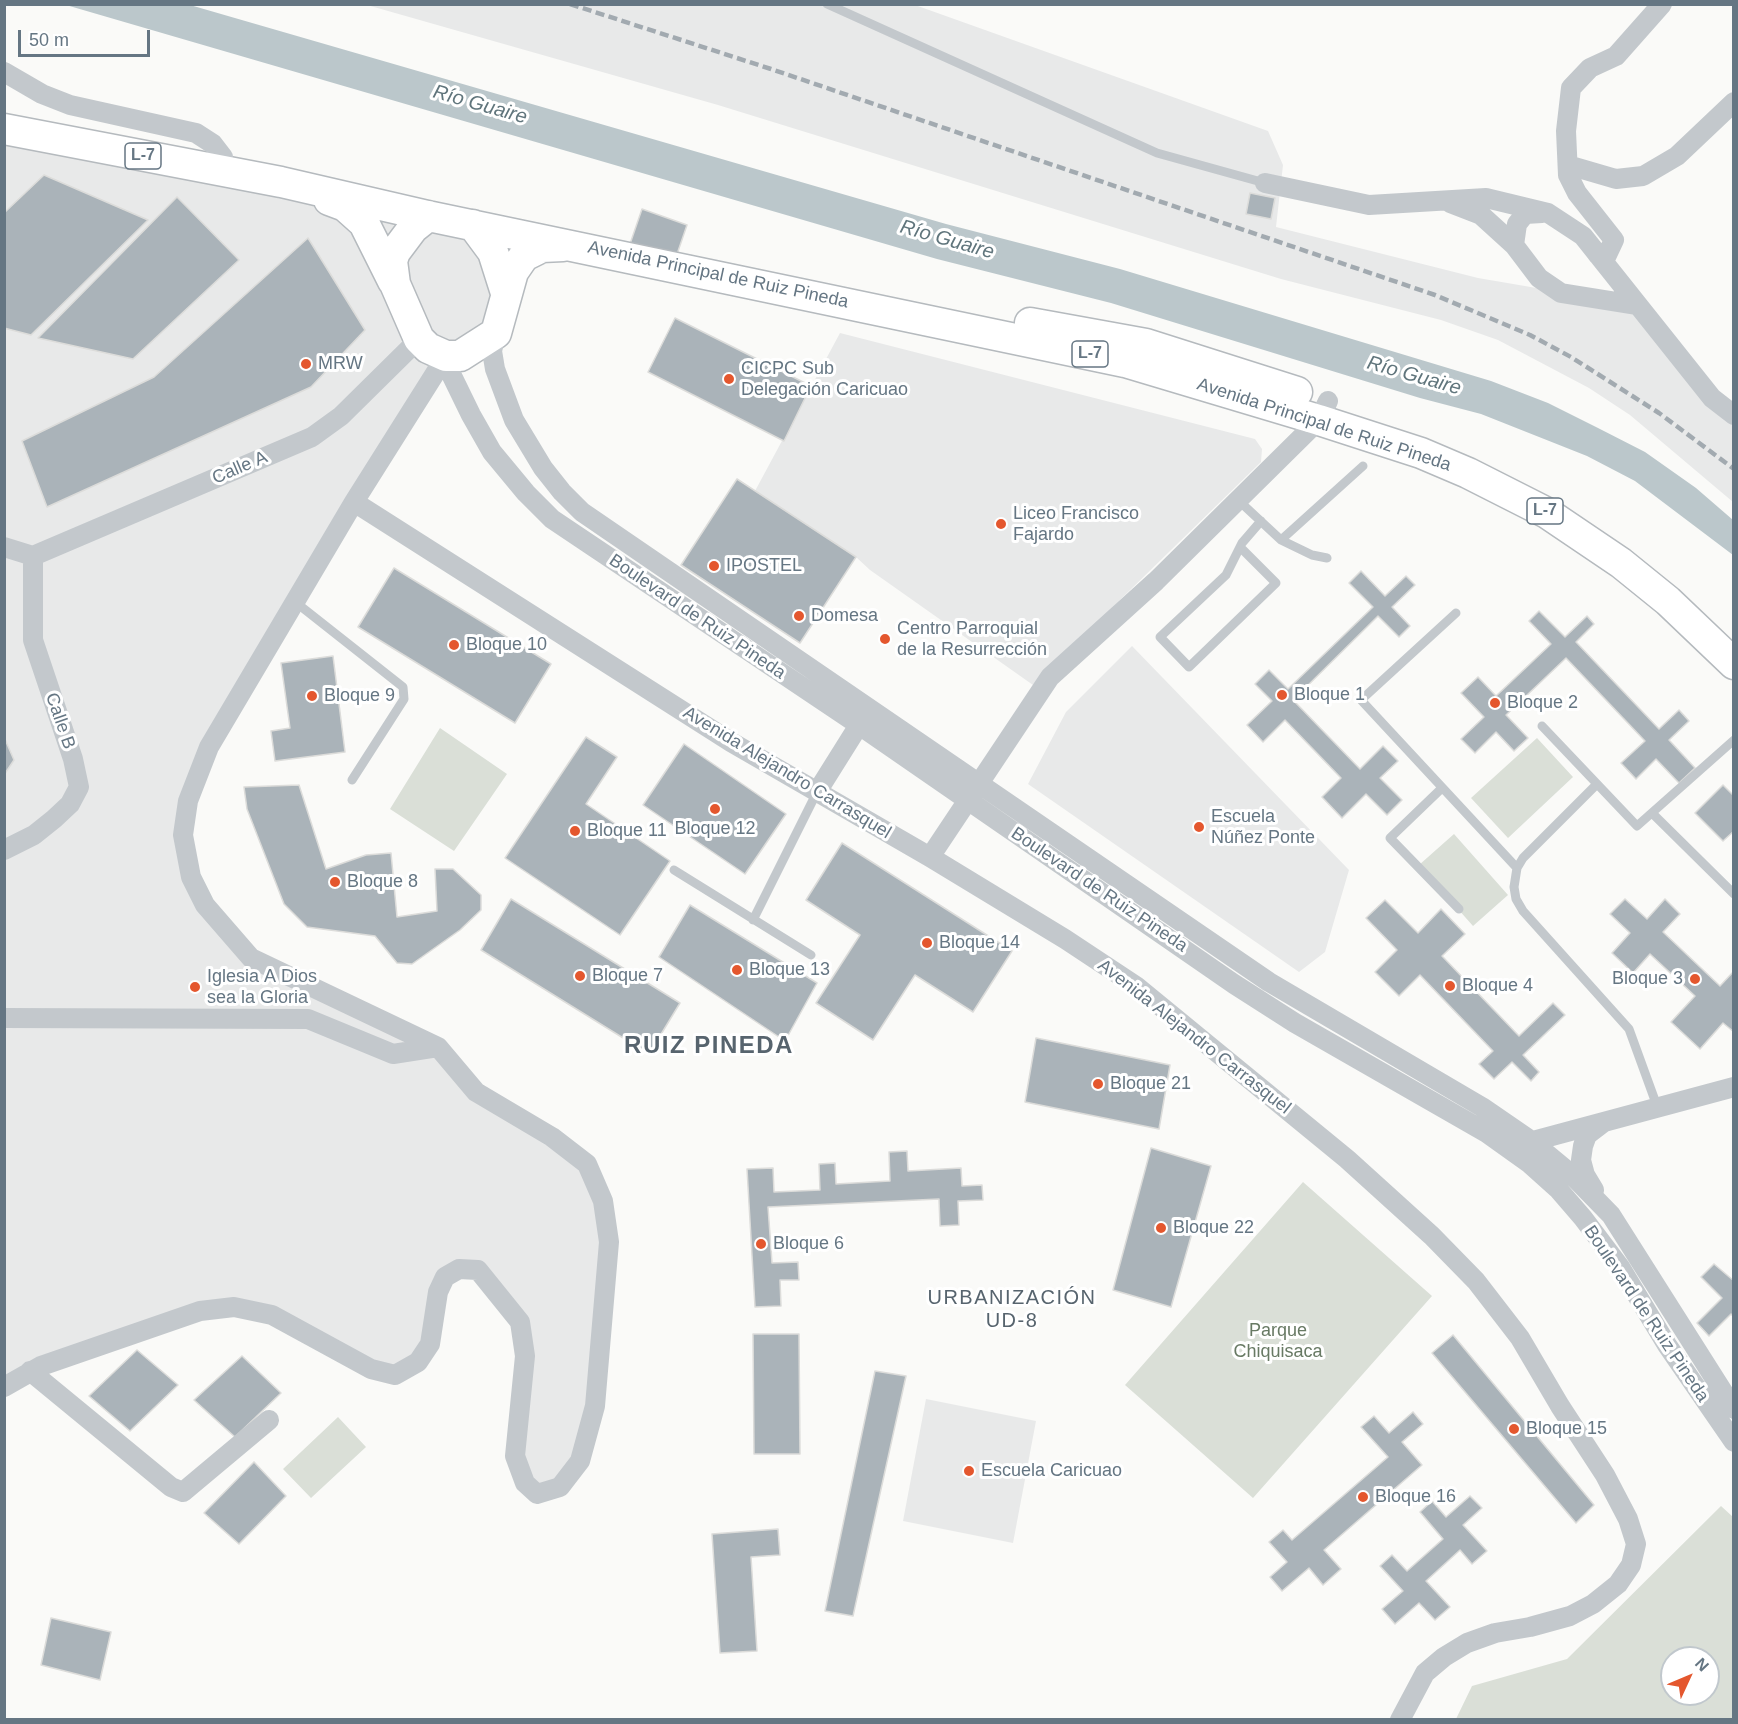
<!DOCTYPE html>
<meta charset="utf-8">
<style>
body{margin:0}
#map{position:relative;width:1738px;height:1724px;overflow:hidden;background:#fafaf8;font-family:Arial,sans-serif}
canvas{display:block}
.frame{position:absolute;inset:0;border:6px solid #657683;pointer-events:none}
.north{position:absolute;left:1660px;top:1646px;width:60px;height:60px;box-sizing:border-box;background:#fff;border:2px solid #c1c8cd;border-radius:50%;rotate:46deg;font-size:16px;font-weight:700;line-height:24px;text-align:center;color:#657683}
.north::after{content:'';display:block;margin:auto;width:21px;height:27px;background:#e4572e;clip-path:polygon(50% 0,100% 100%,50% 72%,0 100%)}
.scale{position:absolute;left:18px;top:30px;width:132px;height:27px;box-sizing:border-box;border:3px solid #657683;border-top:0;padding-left:8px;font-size:18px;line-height:21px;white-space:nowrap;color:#657683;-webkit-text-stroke:4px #fff;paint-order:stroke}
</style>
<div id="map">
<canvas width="1738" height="1724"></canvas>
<div class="frame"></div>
<div class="north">N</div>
<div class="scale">50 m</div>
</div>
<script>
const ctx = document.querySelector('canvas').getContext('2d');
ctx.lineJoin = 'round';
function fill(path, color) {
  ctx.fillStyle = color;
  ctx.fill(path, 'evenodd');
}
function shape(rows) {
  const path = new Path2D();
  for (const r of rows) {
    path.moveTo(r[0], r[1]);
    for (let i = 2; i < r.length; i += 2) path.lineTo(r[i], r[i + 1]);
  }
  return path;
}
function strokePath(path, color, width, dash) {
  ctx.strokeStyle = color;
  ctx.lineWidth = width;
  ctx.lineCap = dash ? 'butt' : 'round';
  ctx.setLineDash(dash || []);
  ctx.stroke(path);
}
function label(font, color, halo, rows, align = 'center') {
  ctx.font = font + ' Arial,sans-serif';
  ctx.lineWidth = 6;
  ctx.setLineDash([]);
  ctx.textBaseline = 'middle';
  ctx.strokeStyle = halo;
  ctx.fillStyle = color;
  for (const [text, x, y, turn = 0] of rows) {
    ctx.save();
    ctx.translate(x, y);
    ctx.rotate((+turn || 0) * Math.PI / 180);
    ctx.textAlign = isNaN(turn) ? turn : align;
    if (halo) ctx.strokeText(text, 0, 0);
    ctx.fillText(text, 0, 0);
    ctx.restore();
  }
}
fill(shape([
 [367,5,915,5,1268,131,1283,165,1276,227,1478,278,1636,305,1733,415,1733,502,1630,415,1589,388,1498,340,1441,320,1281,279,718,105],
 [5,129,473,225,502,313,446,357,188,801,191,877,251,958,438,1047,476,1092,587,1164,603,1201,595,1406,560,1487,525,1483,520,1322,478,1270,445,1277,430,1344,395,1375,233,1307,5,1387],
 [840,333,1255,439,1262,449,1261,462,1033,685,870,570,856,557,755,491],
 [1132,646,1349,870,1325,952,1299,972,1028,784,1066,712],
 [926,1399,1036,1421,1013,1543,903,1521]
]), '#e8e9e9');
fill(shape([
 [440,728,507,774,454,851,390,809],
 [1537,738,1573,777,1508,838,1471,798],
 [1454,834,1508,895,1473,926,1419,865],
 [1303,1182,1432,1296,1253,1498,1125,1385],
 [338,1417,366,1447,311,1498,283,1469],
 [1721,1506,1733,1517,1733,1719,1456,1719,1472,1686,1567,1659],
 [1672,1658,1708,1658,1708,1694,1672,1694]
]), '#dadfd7');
fill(shape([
 [66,5,190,5,946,224,1120,269,1491,381,1548,403,1598,428,1645,452,1696,488,1733,520,1733,555,1635,481,1587,456,1481,414,1420,398,1111,303,937,259]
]), '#bbc7cb');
const building = shape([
 [44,175,148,220,31,335,4,328,4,213,44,175],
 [1250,193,1275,198,1271,219,1246,214,1250,193],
 [177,197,239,260,133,359,38,338,177,197],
 [642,209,687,225,675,260,630,244,642,209],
 [308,238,365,330,311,387,47,507,22,441,154,377,308,238],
 [675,318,811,386,784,441,648,372,675,318],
 [737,479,856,557,800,643,681,565,737,479],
 [394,568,551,664,515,723,358,627,394,568],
 [1361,571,1385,596,1406,576,1415,585,1392,607,1410,626,1399,637,1378,616,1293,700,1360,769,1383,746,1398,761,1380,778,1402,800,1387,815,1366,794,1342,818,1322,797,1341,778,1285,720,1263,742,1247,725,1272,701,1255,684,1269,670,1288,689,1373,607,1349,583,1361,571],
 [1539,611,1565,637,1587,616,1594,624,1576,642,1659,729,1679,710,1689,721,1669,740,1695,768,1679,783,1656,759,1636,779,1621,763,1645,741,1566,658,1506,715,1528,738,1514,751,1496,732,1475,753,1461,739,1484,717,1461,693,1478,677,1496,696,1551,644,1529,621,1539,611],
 [333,656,345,752,275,761,271,731,290,728,281,663,333,656],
 [4,737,14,760,4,775,4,737],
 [586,737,617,757,586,804,670,861,620,935,505,858,586,737],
 [684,744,786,814,745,874,643,805,684,744],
 [299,785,326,869,366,855,391,853,397,917,437,911,435,869,453,869,481,895,481,910,460,930,412,964,397,963,375,936,307,927,284,904,247,809,244,787,299,785],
 [1723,785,1734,796,1734,831,1723,841,1695,813,1723,785],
 [842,843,1012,951,973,1012,915,975,873,1040,816,1003,860,935,806,900,842,843],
 [511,899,680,1003,649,1054,481,950,511,899],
 [1625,899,1647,919,1665,899,1680,914,1663,932,1720,986,1734,971,1734,1032,1723,1023,1700,1049,1671,1022,1695,996,1650,954,1633,973,1612,953,1630,933,1610,914,1625,899],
 [1385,900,1418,933,1441,909,1465,934,1442,956,1519,1036,1553,1003,1565,1015,1523,1055,1539,1072,1531,1081,1512,1062,1494,1079,1479,1064,1493,1051,1420,975,1399,996,1375,972,1397,950,1366,918,1385,900],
 [690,905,817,983,785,1041,659,957,690,905],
 [1036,1038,1170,1065,1159,1129,1025,1102,1036,1038],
 [1151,1148,1211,1166,1171,1307,1113,1290,1151,1148],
 [907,1151,908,1171,961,1168,962,1186,982,1185,983,1200,958,1201,959,1225,940,1226,939,1199,768,1207,772,1263,798,1262,799,1280,780,1280,781,1306,755,1307,747,1169,773,1168,774,1192,820,1190,819,1164,835,1163,836,1184,890,1181,889,1152,907,1151],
 [1714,1264,1734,1281,1734,1317,1731,1314,1709,1336,1697,1323,1722,1298,1701,1277,1714,1264],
 [753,1334,799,1334,800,1454,754,1454,753,1334],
 [1453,1335,1594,1505,1576,1523,1432,1353,1453,1335],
 [137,1350,178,1385,130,1431,89,1396,137,1350],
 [242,1356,281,1393,235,1437,194,1400,242,1356],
 [875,1371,906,1376,853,1616,825,1611,875,1371],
 [1413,1412,1423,1424,1402,1442,1422,1465,1324,1550,1341,1569,1323,1585,1309,1568,1282,1591,1270,1577,1287,1562,1269,1542,1283,1530,1292,1540,1388,1457,1361,1427,1374,1416,1389,1433,1413,1412],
 [254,1462,286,1496,239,1544,204,1513,254,1462],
 [1470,1496,1482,1508,1463,1525,1487,1551,1472,1564,1460,1550,1426,1581,1450,1607,1435,1620,1419,1603,1395,1624,1382,1609,1403,1591,1380,1566,1392,1555,1407,1571,1443,1539,1420,1512,1432,1501,1446,1517,1470,1496],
 [778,1529,780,1555,751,1557,757,1651,720,1653,712,1534,778,1529],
 [51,1618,111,1632,100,1680,41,1665,51,1618]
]);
fill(building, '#aab3b9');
strokePath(building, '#dcdcda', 1.5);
const primary = shape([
 [4,129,281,182,428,216,1125,362,1319,420,1421,453,1468,473,1547,513,1621,563,1668,601,1734,664],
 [329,200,345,206,364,223,393,281],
 [428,216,413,228,395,252,392,261,395,284,419,339,428,348,446,356,460,356,496,333,513,272,524,256,542,247,563,246],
 [473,225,493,252,506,293],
 [1030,323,1146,344,1297,392]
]);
strokePath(primary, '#b5babe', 33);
strokePath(shape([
 [827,4,1157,153,1265,183],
 [1238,500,1281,540,1312,555,1327,558],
 [1281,540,1363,466],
 [1240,547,1276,583,1189,667,1160,637,1226,575,1242,543,1261,521],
 [294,601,403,687,404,699,352,780],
 [1456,613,1361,700,1517,868],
 [1542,726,1637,826,1734,740],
 [1597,784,1523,858,1517,868,1514,887,1516,899,1523,911,1629,1029,1657,1106],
 [1442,788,1390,838,1459,909],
 [1652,813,1734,894],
 [674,870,811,955],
 [753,920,817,792]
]), '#c3c8cc', 9);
strokePath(shape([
 [4,72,42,94,70,105,196,133,213,144,223,157,222,172],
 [1568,165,1616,179,1643,176,1677,156,1734,102],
 [1265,183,1369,205,1486,198,1548,213,1583,236,1712,398,1734,415],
 [1450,203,1481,215,1514,245],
 [1542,213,1525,214,1517,224,1514,245,1539,278,1561,293,1636,305],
 [1597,254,1606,257,1614,240,1577,193,1568,175,1566,131,1571,88,1590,68,1616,56,1662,4],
 [496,333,492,351,495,369,514,420,543,468,562,492,582,512,1269,982,1482,1107,1530,1140,1571,1174,1611,1215,1734,1409],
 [446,356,451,374,471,415,492,452,526,493,552,519,859,725,1234,984,1295,1023,1487,1133,1529,1163,1558,1189,1583,1218,1620,1267,1667,1345,1734,1442],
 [354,502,731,742,930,857,1065,939,1136,986,1347,1159,1432,1236,1476,1281,1520,1338,1560,1406,1605,1475,1628,1519,1636,1544,1631,1565,1618,1584,1593,1604,1570,1616,1530,1627,1495,1633,1467,1643,1444,1657,1425,1673,1400,1720],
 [4,547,33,556],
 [33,556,312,437,341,416,419,339],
 [817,792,859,725],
 [4,850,34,835,54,819,70,804,79,787,73,759,33,640,33,556],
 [930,857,1050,677,1156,581,1319,420,1328,401],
 [4,1018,308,1019,393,1054,438,1047],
 [1522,1144,1734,1087],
 [1594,1190,1585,1175,1581,1160,1583,1146,1587,1135,1604,1122],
 [30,1371,171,1487,183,1492,269,1420],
 [4,1387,41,1366,200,1311,234,1307,272,1315,371,1369,395,1375,418,1362,430,1344,438,1292,445,1277,459,1269,478,1270,520,1322,525,1356,515,1456,525,1483,537,1494,560,1487,580,1461,595,1406,609,1242,603,1201,587,1164,552,1137,476,1092,438,1047,251,958,205,905,191,877,183,835,188,801,209,747,354,502,446,356]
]), '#c3c8cc', 20);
strokePath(primary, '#fff', 30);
strokePath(shape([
 [570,4,771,69,1435,295,1530,335,1571,357,1659,413,1734,469]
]), '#a2aab0', 4.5, [9, 4.5]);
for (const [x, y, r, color] of [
 [306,364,6,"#e4572e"],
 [729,379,6,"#e4572e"],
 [1001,524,6,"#e4572e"],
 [714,566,6,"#e4572e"],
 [799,616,6,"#e4572e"],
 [885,639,6,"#e4572e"],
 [454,645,6,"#e4572e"],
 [1282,695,6,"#e4572e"],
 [312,696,6,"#e4572e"],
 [1495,703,6,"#e4572e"],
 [715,809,6,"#e4572e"],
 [1199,827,6,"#e4572e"],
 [575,831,6,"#e4572e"],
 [335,882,6,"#e4572e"],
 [927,943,6,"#e4572e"],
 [737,970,6,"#e4572e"],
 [580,976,6,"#e4572e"],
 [1695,979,6,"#e4572e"],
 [1450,986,6,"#e4572e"],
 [195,987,6,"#e4572e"],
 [1098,1084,6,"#e4572e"],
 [1161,1228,6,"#e4572e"],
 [761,1244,6,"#e4572e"],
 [1514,1429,6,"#e4572e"],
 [969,1471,6,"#e4572e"],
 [1363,1497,6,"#e4572e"]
]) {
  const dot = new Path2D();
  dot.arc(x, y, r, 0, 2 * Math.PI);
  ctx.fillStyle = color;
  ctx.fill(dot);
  strokePath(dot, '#fff', 2);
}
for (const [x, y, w] of [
 [143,156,36],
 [1090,354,36],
 [1545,511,36]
]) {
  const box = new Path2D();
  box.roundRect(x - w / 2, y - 13, w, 26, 4.5);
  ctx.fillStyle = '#fff';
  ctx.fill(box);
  strokePath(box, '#657683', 1.5);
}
label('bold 16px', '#657683', null, [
 ["L-7",143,156],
 ["L-7",1090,354],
 ["L-7",1545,511]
]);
label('18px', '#657683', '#fff', [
 ["Avenida Principal de Ruiz Pineda",718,275,12],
 ["Avenida Principal de Ruiz Pineda",1324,425,18],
 ["Calle A",240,468,-23],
 ["Boulevard de Ruiz Pineda",697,617,34],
 ["Calle B",60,721,71],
 ["Avenida Alejandro Carrasquel",787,773,31],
 ["Boulevard de Ruiz Pineda",1099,890,34],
 ["Avenida Alejandro Carrasquel",1194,1037,38],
 ["Boulevard de Ruiz Pineda",1646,1314,56]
]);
label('18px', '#657683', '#fff', [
 ["MRW",318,364],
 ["CICPC Sub",741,369],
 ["Delegación Caricuao",741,390],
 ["Liceo Francisco",1013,514],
 ["Fajardo",1013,535],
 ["IPOSTEL",726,566],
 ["Domesa",811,616],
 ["Centro Parroquial",897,629],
 ["de la Resurrección",897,650],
 ["Bloque 10",466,645],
 ["Bloque 1",1294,695],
 ["Bloque 9",324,696],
 ["Bloque 2",1507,703],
 ["Escuela",1211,817],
 ["Núñez Ponte",1211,838],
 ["Bloque 12",715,829,"center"],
 ["Bloque 11",587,831],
 ["Bloque 8",347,882],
 ["Bloque 14",939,943],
 ["Bloque 13",749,970],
 ["Bloque 7",592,976],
 ["Iglesia A Dios",207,977],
 ["sea la Gloria",207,998],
 ["Bloque 3",1683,979,"right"],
 ["Bloque 4",1462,986],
 ["Bloque 21",1110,1084],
 ["Bloque 22",1173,1228],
 ["Bloque 6",773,1244],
 ["Bloque 15",1526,1429],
 ["Escuela Caricuao",981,1471],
 ["Bloque 16",1375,1497]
], 'left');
label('18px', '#687a64', '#fff', [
 ["Parque",1278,1331],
 ["Chiquisaca",1278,1352]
]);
label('italic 20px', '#60757c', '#fff', [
 ["Río Guaire",480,105,16],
 ["Río Guaire",947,240,16],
 ["Río Guaire",1414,376,16]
]);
ctx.letterSpacing = '1.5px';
label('20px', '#57646e', '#fff', [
 ["URBANIZACIÓN",1012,1298],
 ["UD-8",1012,1321]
]);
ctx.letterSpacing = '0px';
ctx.letterSpacing = '1.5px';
label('bold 24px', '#57646e', '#fff', [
 ["RUIZ PINEDA",709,1046]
]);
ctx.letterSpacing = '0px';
</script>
